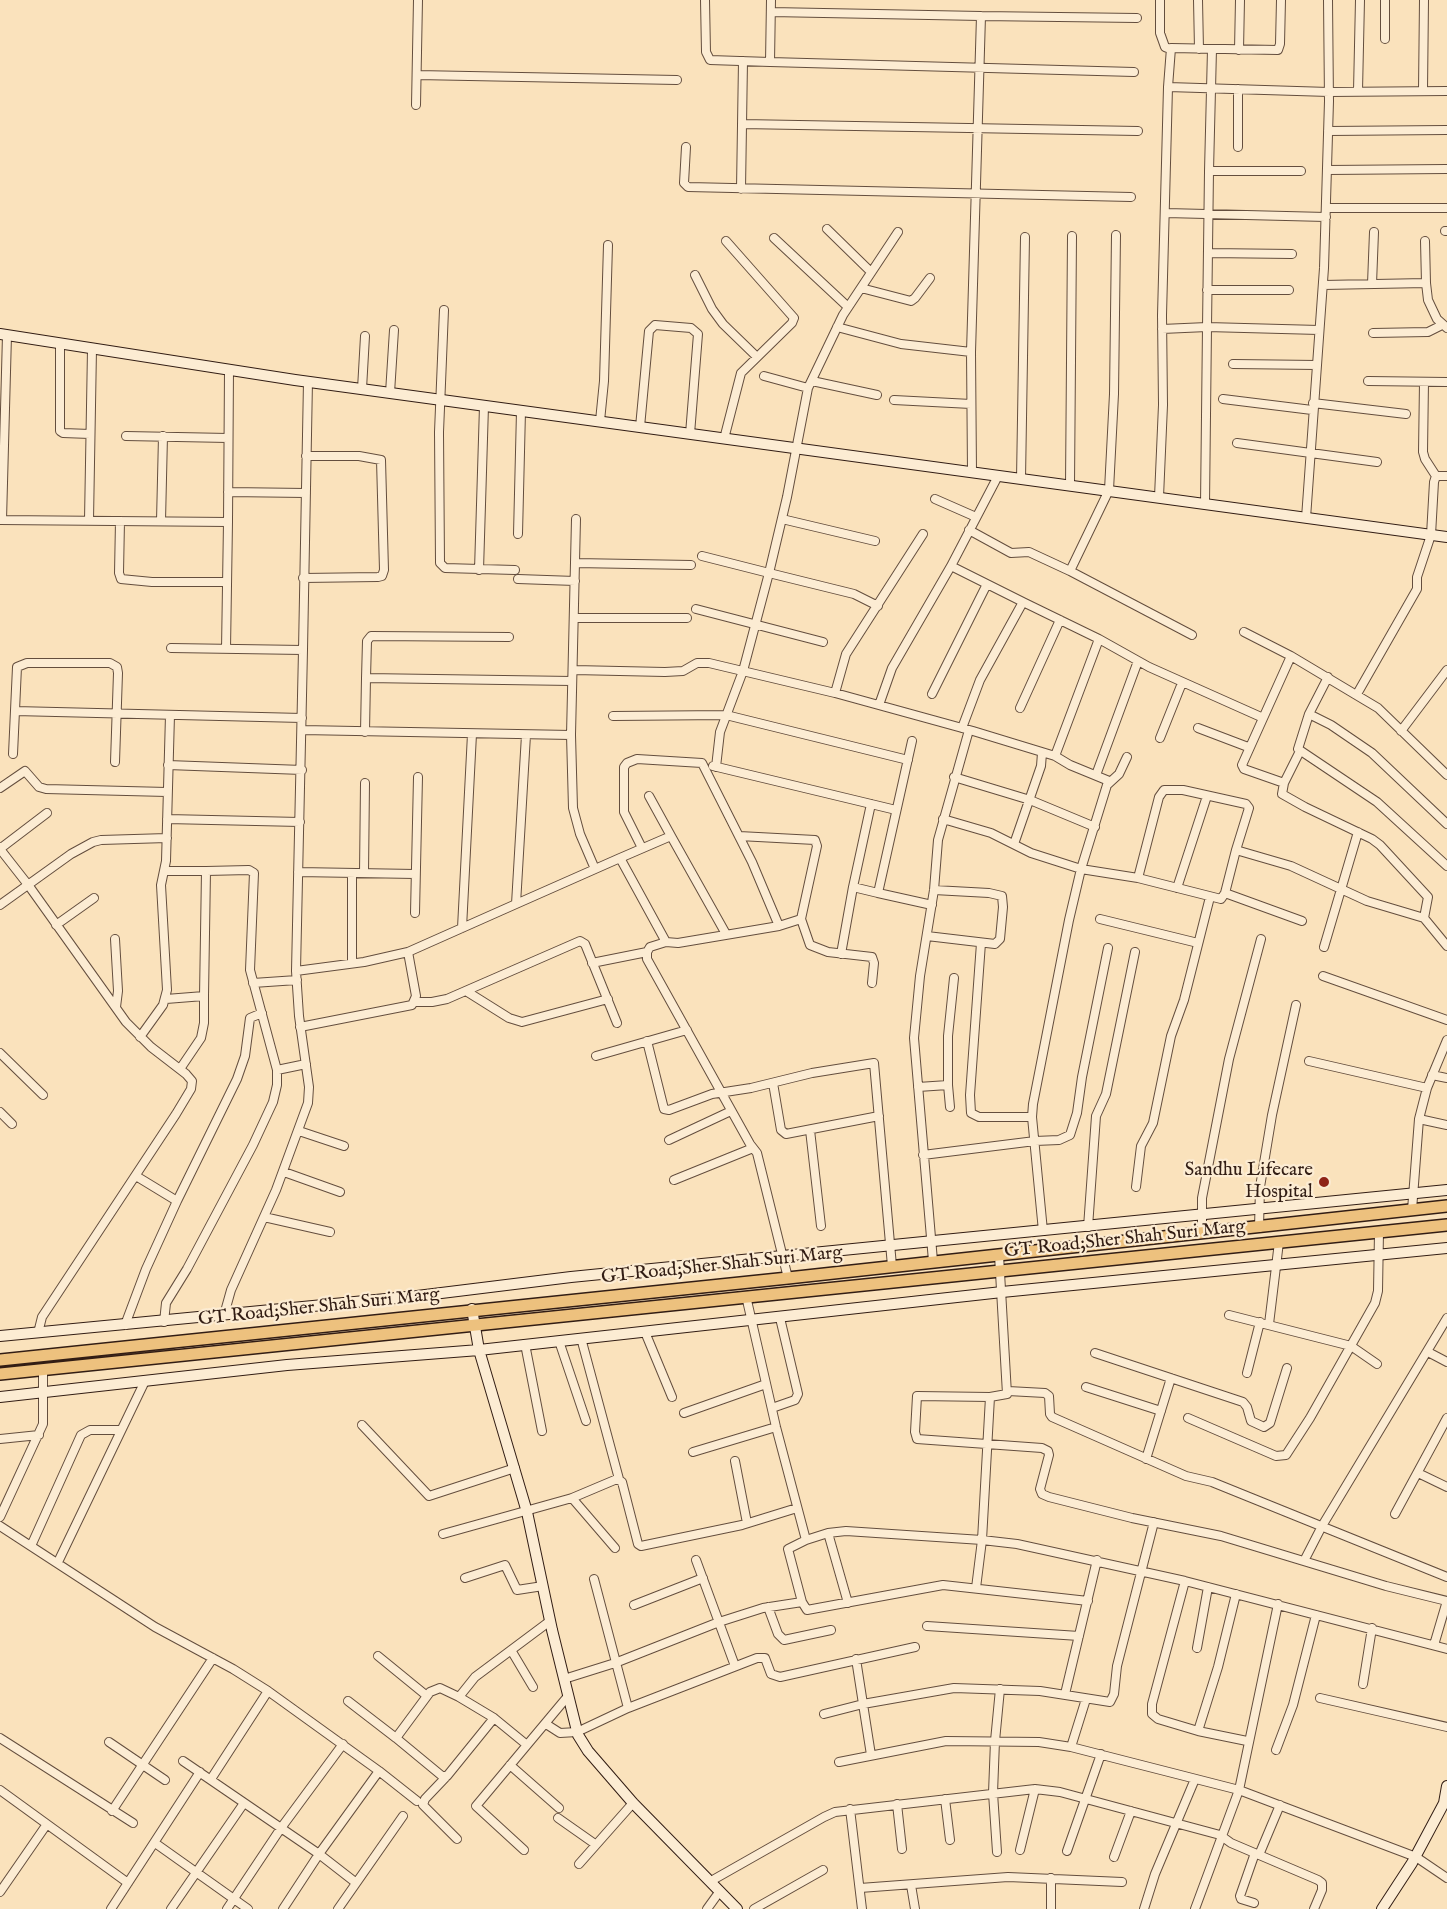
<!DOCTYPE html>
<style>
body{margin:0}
canvas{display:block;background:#fae2bc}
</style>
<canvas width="1447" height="1909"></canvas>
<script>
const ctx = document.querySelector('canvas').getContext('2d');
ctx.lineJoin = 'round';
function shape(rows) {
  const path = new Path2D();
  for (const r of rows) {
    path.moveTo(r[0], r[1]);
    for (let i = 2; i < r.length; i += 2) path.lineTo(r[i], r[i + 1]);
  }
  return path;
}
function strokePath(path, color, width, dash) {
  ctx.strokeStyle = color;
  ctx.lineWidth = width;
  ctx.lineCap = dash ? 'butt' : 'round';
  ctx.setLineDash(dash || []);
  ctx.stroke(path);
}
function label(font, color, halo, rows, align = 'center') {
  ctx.font = font + ' "IM FELL English",serif';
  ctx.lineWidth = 4.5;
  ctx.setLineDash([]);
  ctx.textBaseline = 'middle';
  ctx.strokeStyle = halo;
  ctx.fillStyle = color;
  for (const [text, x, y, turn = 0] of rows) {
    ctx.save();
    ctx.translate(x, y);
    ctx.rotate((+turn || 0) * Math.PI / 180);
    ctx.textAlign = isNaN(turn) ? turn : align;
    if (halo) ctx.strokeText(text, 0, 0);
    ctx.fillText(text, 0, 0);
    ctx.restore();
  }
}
const street = shape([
 [705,0,706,52,710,60,770,62],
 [771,0,770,62,1134,72],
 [1160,0,1160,33,1165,47,1170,49],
 [1198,0,1199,49],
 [771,12,981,16,971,352,972,472],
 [981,16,1137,18],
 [1385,39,1385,0],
 [1239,50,1240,0],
 [417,75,677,80],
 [1168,87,1171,48,1278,50,1280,44,1281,0],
 [1423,90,1424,0],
 [1358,91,1360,0],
 [416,105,418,0],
 [742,124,1138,131],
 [1328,131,1447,130],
 [686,147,684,183,688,187,1131,197],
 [1238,147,1238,89],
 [1327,170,1447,169],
 [1209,171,1212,49],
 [1301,171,1209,171,1207,327,1319,330],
 [741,189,743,61],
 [1326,208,1447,208],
 [1166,213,1326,217],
 [827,229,871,272],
 [1445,231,1447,231],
 [774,238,848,307],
 [1425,241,1426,283],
 [1209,253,1292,254],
 [695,275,712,309,723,324,757,357],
 [1372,284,1374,232],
 [1323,285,1426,283,1428,300,1437,319,1447,328],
 [861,288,911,301,915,298,930,278],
 [1207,290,1289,290],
 [444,310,439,432,440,563,445,568,515,570],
 [837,327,901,344,971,352],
 [1162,329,1207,327,1205,504],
 [1373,333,1428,332,1442,325],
 [60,343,60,431,63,433,90,434],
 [1233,364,1317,365],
 [764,376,808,388],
 [812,381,877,395],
 [1368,381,1447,382],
 [1424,382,1423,452,1425,459,1436,476],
 [362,389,365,336],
 [390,393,394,330],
 [1223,399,1312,410],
 [894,400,971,404],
 [1313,403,1406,414],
 [600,421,604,381,608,245],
 [640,427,649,331,655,325,691,328,698,334,690,434],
 [126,436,228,438],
 [724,439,741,373,792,323,794,318,726,241],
 [1237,443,1377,462],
 [1021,479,1025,237],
 [1070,485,1072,236],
 [228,492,306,493],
 [1159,497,1163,405,1162,315,1168,87,1329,92,1447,91],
 [935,499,976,517],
 [1306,518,1324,268,1329,101,1328,0],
 [782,519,875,541],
 [0,520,228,522,226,649],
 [2,520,7,335],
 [89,520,92,349],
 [120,521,119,573,121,579,152,582,227,582],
 [161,521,163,436],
 [228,522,229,370],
 [969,530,1011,553,1029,552,1070,571,1192,635],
 [518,534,521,411],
 [702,556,769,573,787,497,808,388,843,315,898,232],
 [575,563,691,565],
 [951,566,998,476],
 [479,570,484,406],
 [1070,571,1109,490,1114,394,1116,235],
 [303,578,378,577,382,576,384,570,381,460,359,456,306,456],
 [518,579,575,581],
 [696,609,823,642],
 [574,618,687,618],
 [1244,632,1291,656],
 [171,648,303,650,296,971],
 [303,650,308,381],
 [574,670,665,672,683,671,697,663,709,663,835,693,973,731,1055,756,1070,765,1109,781],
 [1328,677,1309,714,1298,749,1377,802,1447,866],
 [366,678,367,641,371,636,509,637],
 [835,693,846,654,923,534],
 [932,694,987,584],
 [1357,694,1417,589,1417,577,1431,535,1434,482,1436,476,1447,476],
 [879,705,892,668,951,566,1023,602],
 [1020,708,1060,620],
 [15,711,302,718],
 [1309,714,1331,725,1372,753,1447,824],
 [613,716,726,715,908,760],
 [962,728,980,680,1023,602,1099,639],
 [1198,728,1248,747],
 [302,730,571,735,576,519],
 [1401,731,1447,670],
 [365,732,366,678,572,681],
 [526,735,516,904,620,858,666,942,678,943,779,926,801,919],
 [571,735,573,808,580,834,595,869],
 [1160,738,1182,683],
 [912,741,878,893,932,905],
 [1300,751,1284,783,1282,794,1305,807,1372,839,1380,845,1428,897,1424,918],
 [13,754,17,667,27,663,110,663,117,667,118,673,115,762],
 [1055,756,1099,639,1149,667,1261,717],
 [1127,757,1119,774,1107,785,1081,869,1138,878,1221,899,1225,893,1236,850,1249,808,1246,804,1183,790,1164,790,1159,797,1138,878],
 [168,765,302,770],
 [713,766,896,810],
 [716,767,720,732,743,671,769,573,854,594,878,606],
 [1096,775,1138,661],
 [954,777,1030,800,1095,827],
 [1284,783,1244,769,1242,765,1291,656,1378,708,1447,775],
 [0,788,25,771,39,787,46,789,167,792],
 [167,819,300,822],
 [943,819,991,833,1031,853,1081,869,1069,920,1033,1104,1032,1117,1043,1231],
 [671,836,726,934],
 [739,836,815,840,817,846,801,919,810,945,828,952,872,957,874,963,872,983],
 [1014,844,1041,766,1042,753],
 [0,847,1,848,47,813],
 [642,848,624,812,624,767,627,763,637,759,702,763,752,862,779,926],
 [0,849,29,886,126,1022,151,1047,186,1074,192,1081,191,1089,176,1114,42,1317,38,1333],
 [1236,850,1291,866,1367,901,1424,918,1447,946],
 [620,858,671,836,649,796],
 [164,871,206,871,204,996,166,999],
 [298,872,415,874],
 [352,873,352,963],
 [364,873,365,783],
 [853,887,878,893],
 [1177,888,1207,796],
 [1225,893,1302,921],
 [0,905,71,854,93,842,101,840,167,838],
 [415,913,418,777],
 [1100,919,1198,943],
 [56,925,94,898],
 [462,928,472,734],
 [927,936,995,944,1000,939,1003,907,1002,896,989,893,934,890],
 [115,939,118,991,116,1007],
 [666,942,650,947,647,952,647,959,750,1144,757,1153,788,1278],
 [981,943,970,1095,971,1113,979,1117,1032,1117],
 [1324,947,1358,832],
 [841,954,853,887,871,804],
 [592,963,647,952],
 [1323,976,1447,1020],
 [253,983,297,980],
 [466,991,509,1018,522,1022,608,999],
 [415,1002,432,1002,447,999,580,941,585,944,617,1023],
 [300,1027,412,1005,416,996,408,952],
 [140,1037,163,1005,167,990,161,885,166,861,170,715],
 [647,1041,664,1109,669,1110,712,1094,751,1088,812,1073,874,1063,892,1266],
 [0,1053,43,1095],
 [596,1056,687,1030],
 [1309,1061,1427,1088,1447,1040],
 [180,1069,201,1038,204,1023,204,996],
 [277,1070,306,1064],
 [1432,1075,1447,1078],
 [773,1083,781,1130,786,1134,879,1116],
 [918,1087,948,1085],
 [1427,1088,1419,1119,1447,1125],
 [950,1107,948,1085,948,1036,954,978],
 [0,1112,12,1124],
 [810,1130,821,1226],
 [299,1131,344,1146],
 [669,1140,731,1111],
 [923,1155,1035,1141,1059,1140,1070,1135,1077,1113,1082,1077,1108,948],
 [284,1172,340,1192],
 [136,1176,177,1201],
 [674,1180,753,1148],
 [1136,1187,1141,1146,1153,1123,1171,1036,1184,1000,1210,897],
 [1412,1210,1419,1119],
 [264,1217,330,1232],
 [1088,1227,1096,1116,1106,1094,1135,952],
 [1259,1228,1260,1187,1272,1115,1296,1005],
 [1202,1234,1202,1198,1229,1059,1261,939],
 [999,1255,1007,1394,990,1397,917,1396,915,1432,917,1439,1042,1448,1048,1451,1049,1455,1040,1489,1042,1494,1049,1497,1132,1518,1221,1536,1386,1586,1447,1601],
 [933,1261,914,1038,920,976,934,890,938,840,969,730],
 [746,1296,776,1427,806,1540],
 [224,1315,231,1290,276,1190,308,1103,309,1087,299,1016,296,971,364,962,408,952,516,904],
 [1229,1315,1351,1346,1377,1364],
 [164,1322,166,1303,187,1269,253,1145,273,1102,277,1085,277,1070,250,970,254,873,249,870,206,871],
 [1269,1324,1279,1242],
 [125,1325,146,1269,177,1201,237,1079,245,1056,250,1018,262,1013],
 [645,1332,672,1397],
 [581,1338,619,1479],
 [559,1341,586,1421],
 [525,1344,542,1431],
 [1428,1352,1447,1362],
 [1095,1353,1243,1402,1247,1407,1251,1421,1264,1427,1270,1423,1287,1368],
 [1247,1373,1260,1322],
 [1086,1387,1161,1411],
 [1008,1391,1045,1393,1049,1396,1050,1414,1052,1417,1186,1476,1212,1482,1447,1577],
 [772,1408,795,1400,798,1394,780,1318],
 [684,1413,766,1384],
 [1188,1418,1276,1456,1286,1455,1310,1418,1375,1303,1378,1291,1379,1232],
 [362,1425,429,1496,515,1468],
 [0,1439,39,1435],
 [693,1452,776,1427],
 [1146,1459,1171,1378],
 [735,1461,747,1523],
 [1418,1473,1447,1487],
 [572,1498,615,1548],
 [1395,1514,1447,1418],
 [0,1517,43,1424,43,1369],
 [0,1526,155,1627,233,1669,268,1691,379,1771,417,1801],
 [828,1533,848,1603],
 [443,1534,572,1498,617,1479,622,1482,638,1544,641,1546,742,1525,797,1508],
 [31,1546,81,1435,90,1430,121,1430],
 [696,1560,735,1666],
 [1304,1561,1322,1526,1447,1318],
 [58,1562,145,1381],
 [465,1578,505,1565,517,1590,543,1586],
 [594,1579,628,1708],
 [1185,1581,1152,1704,1152,1714,1158,1719,1198,1731,1247,1741],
 [976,1588,982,1540,990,1397],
 [1088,1601,943,1585,807,1610,802,1602,788,1549,806,1540,828,1533,846,1531,982,1540,1017,1544,1185,1581,1447,1649],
 [634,1605,703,1578],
 [768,1607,778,1634,784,1640,831,1630],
 [550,1621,475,1677,459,1697,494,1718,527,1745,568,1696],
 [927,1626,1079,1636],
 [1434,1645,1447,1601],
 [1197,1648,1208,1587],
 [511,1650,533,1687],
 [378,1656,427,1696],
 [564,1679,615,1663,719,1622,763,1608,802,1602],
 [1363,1684,1372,1628],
 [1065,1694,1097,1560],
 [459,1697,440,1688,430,1692,396,1738,442,1776,447,1776,494,1718],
 [1320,1698,1447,1727],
 [348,1701,396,1738],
 [824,1714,863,1704,856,1659],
 [546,1724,560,1733,577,1732,628,1708,757,1658,765,1658,771,1674,780,1677,915,1647],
 [1198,1731,1218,1667,1236,1594],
 [0,1738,133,1823],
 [109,1742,165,1780],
 [1071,1747,1086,1699],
 [1276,1750,1293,1705,1316,1615],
 [871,1755,863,1704,954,1688,1040,1691,1110,1702,1114,1694,1117,1666,1154,1522],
 [183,1761,319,1854,355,1882],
 [839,1762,946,1741,1039,1742,1071,1747,1239,1790,1416,1857,1447,1878],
 [510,1765,559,1808],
 [445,1778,425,1799,423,1805,457,1839],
 [211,1779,268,1691],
 [0,1790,128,1883],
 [945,1799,950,1840],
 [897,1804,902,1849],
 [850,1809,862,1909],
 [112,1811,213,1658],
 [558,1818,595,1844],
 [155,1843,248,1909],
 [524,1850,476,1806,527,1745],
 [1020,1850,1035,1789],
 [1067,1851,1101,1754],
 [997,1852,993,1793,995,1741,1000,1689],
 [1259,1855,1280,1805],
 [1114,1857,1131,1811],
 [579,1864,633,1803],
 [711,1881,824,1817,835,1812,1035,1789,1060,1792,1220,1835,1231,1843,1318,1880,1322,1883,1322,1890,1314,1909],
 [911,1885,915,1909],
 [860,1888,1008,1877,1122,1882],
 [0,1892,47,1824],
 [1254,1903,1241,1899,1240,1896,1255,1853],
 [111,1909,200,1772],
 [171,1909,244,1803],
 [227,1909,281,1828,343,1744],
 [283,1909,319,1854,379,1771],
 [338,1909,403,1816],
 [707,1909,720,1891],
 [754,1909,823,1870],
 [1051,1909,1051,1878],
 [1144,1909,1155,1874,1195,1779],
 [1195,1909,1239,1790,1278,1604]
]);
const secondary = shape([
 [0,334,295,380,1447,537],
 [472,1309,479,1350,527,1512,552,1630,578,1735,588,1751,633,1803,737,1909],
 [0,1336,417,1296,571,1277,1447,1190],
 [0,1397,287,1365,479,1350,1002,1292,1447,1248],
 [1382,1909,1412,1863,1444,1803,1447,1786]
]);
const primary = shape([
 [0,1360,788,1278,1447,1206],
 [0,1374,1447,1225]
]);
strokePath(street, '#644e3e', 10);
strokePath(secondary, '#321d14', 12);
strokePath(primary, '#321d14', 14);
strokePath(street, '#fcecd3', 8);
strokePath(secondary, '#fcecd3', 10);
strokePath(primary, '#edc17e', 11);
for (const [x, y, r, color] of [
 [1324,1182,6,"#8f2418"]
]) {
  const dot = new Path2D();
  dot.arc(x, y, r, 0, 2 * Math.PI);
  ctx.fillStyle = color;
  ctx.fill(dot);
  strokePath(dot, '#fcecd3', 2);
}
label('19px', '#321d14', '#fcecd3', [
 ["Sandhu Lifecare",1313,1171],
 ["Hospital",1313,1193]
], 'right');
label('19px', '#321d14', '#fcecd3', [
 ["GT Road;Sher Shah Suri Marg",1125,1240,-6],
 ["GT Road;Sher Shah Suri Marg",722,1266,-6],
 ["GT Road;Sher Shah Suri Marg",319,1308,-6]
]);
</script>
